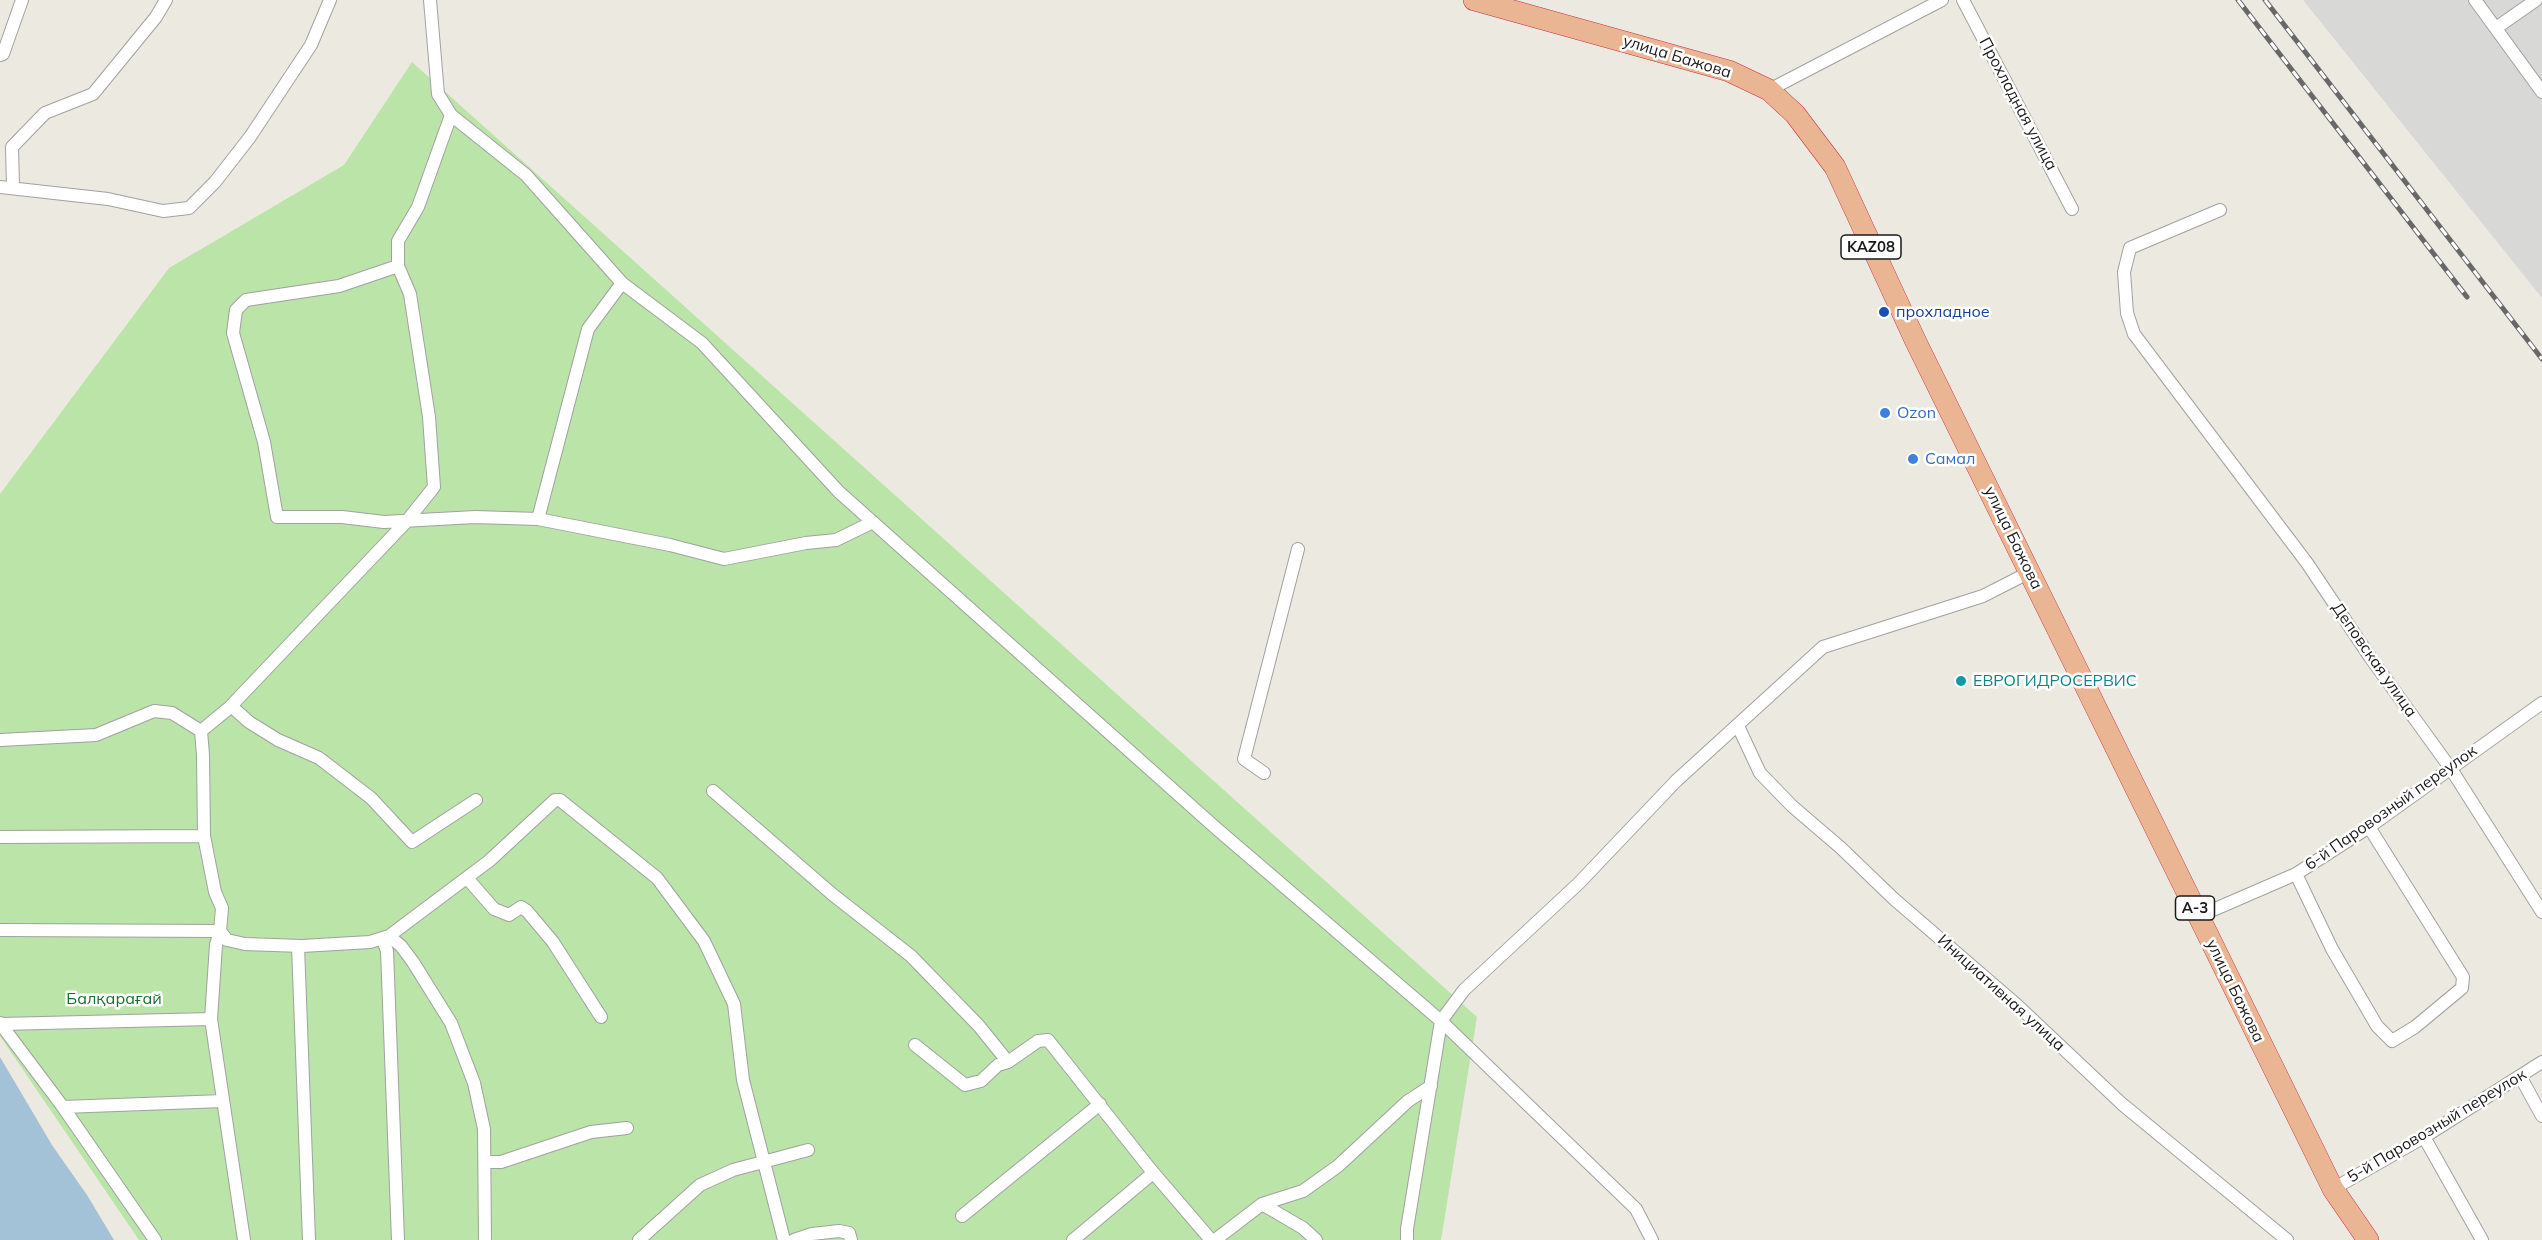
<!DOCTYPE html>
<meta charset="utf-8">
<style>
body{margin:0}
canvas{display:block;background:#eceae0}
</style>
<canvas width="2542" height="1240"></canvas>
<script>
const ctx = document.querySelector('canvas').getContext('2d');
ctx.lineJoin = 'round';
function fill(path, color) {
  ctx.fillStyle = color;
  ctx.fill(path, 'evenodd');
}
function shape(rows) {
  const path = new Path2D();
  for (const r of rows) {
    path.moveTo(r[0], r[1]);
    for (let i = 2; i < r.length; i += 2) path.lineTo(r[i], r[i + 1]);
  }
  return path;
}
function strokePath(path, color, width, dash) {
  ctx.strokeStyle = color;
  ctx.lineWidth = width;
  ctx.lineCap = dash ? 'butt' : 'round';
  ctx.setLineDash(dash || []);
  ctx.stroke(path);
}
function label(font, color, halo, rows, align = 'center') {
  ctx.font = font + ' Mulish,sans-serif';
  ctx.lineWidth = 5;
  ctx.setLineDash([]);
  ctx.textBaseline = 'middle';
  ctx.strokeStyle = halo;
  ctx.fillStyle = color;
  for (const [text, x, y, turn = 0] of rows) {
    ctx.save();
    ctx.translate(x, y);
    ctx.rotate((+turn || 0) * Math.PI / 180);
    ctx.textAlign = isNaN(turn) ? turn : align;
    if (halo) ctx.strokeText(text, 0, 0);
    ctx.fillText(text, 0, 0);
    ctx.restore();
  }
}
fill(shape([
 [2303,0,2542,0,2542,298]
]), '#d8d8d7');
fill(shape([
 [412,62,1477,1017,1441,1240,139,1240,0,1036,0,494,169,268,344,165]
]), '#bae4a8');
fill(shape([
 [0,1057,52,1145,87,1195,114,1240,0,1240]
]), '#a3c1d7');
const minor = shape([
 [1963,0,2072,209],
 [2475,0,2542,92],
 [2496,28,2536,0],
 [0,55,3,54,22,0],
 [1769,90,1942,0],
 [451,115,526,175,622,283,702,343,839,492,1217,829,1441,1021,1636,1209,1652,1240],
 [0,187,108,199,163,211,189,208,215,182,250,137,311,45,330,0],
 [13,187,12,147,45,113,93,94,156,17,166,0],
 [2220,210,2130,248,2124,272,2127,313,2134,334,2307,563,2370,657,2451,769,2542,912],
 [398,266,339,286,246,300,236,310,233,333,264,442,277,517,342,517,384,522,475,517,538,519,670,545,724,559,806,543,836,540,873,522],
 [538,519,588,329,622,283],
 [231,706,249,722,278,740,319,758,371,798,412,842,476,800],
 [1738,726,1760,773,1792,806,1841,848,1894,899,2017,1005,2122,1104,2287,1240],
 [0,740,96,735,154,711,172,713,201,731],
 [1264,773,1244,759,1298,549],
 [713,791,832,894,911,956,979,1026,1008,1062,1038,1041,1048,1040,1151,1170,1211,1240],
 [0,837,204,836],
 [2296,874,2332,949,2377,1026,2392,1041,2415,1027,2462,988,2463,977,2369,827],
 [467,878,494,909,509,915,521,907,527,911,553,942,601,1017],
 [2199,916,2296,874,2369,827,2542,703],
 [0,930,220,931,227,940,245,944,302,946,370,942,389,936],
 [383,940,387,951,398,1240],
 [298,946,309,1240],
 [0,1023,63,1107,155,1240],
 [1,1024,211,1019],
 [915,1045,965,1085,981,1081,998,1065,1008,1062],
 [2520,1076,2542,1116],
 [63,1107,223,1101],
 [2424,1137,2482,1240],
 [486,1162,501,1162,591,1132,627,1128],
 [2333,1189,2424,1137,2542,1062],
 [1262,1204,1303,1228,1316,1240],
 [962,1216,1100,1104],
 [244,1240,211,1019,216,945,220,931,222,908,215,892,204,836,203,755,201,731,229,708,406,522,434,487,429,417,410,294,398,266,398,241,418,207,451,115,438,94,430,0],
 [485,1240,484,1129,474,1083,451,1023,413,962,401,946,389,936,489,861,555,800,560,800,657,878,704,941,734,1004,743,1080,784,1240],
 [639,1240,700,1185,733,1170,808,1150],
 [794,1240,812,1234,839,1231,849,1233,851,1240],
 [1073,1240,1153,1173],
 [1215,1240,1262,1204,1303,1191,1338,1166,1408,1101,1431,1086],
 [1407,1240,1407,1229,1441,1021,1464,990,1579,883,1676,781,1823,647,1983,596,2030,572]
]);
const trunk = shape([
 [1474,0,1729,71,1769,90,1795,114,1835,167,1916,342,2333,1189,2368,1240]
]);
strokePath(minor, '#a1a1a1', 14);
strokePath(trunk, '#c92d46', 22);
strokePath(minor, '#fff', 12);
strokePath(trunk, '#eab593', 21);
const rail = shape([
 [2238,0,2467,297],
 [2265,0,2542,359]
]);
strokePath(rail, '#686868', 5);
strokePath(rail, '#fff', 3, [9]);
for (const [x, y, r, color] of [
 [1884,312,6,"#1a4fb4"],
 [1885,413,6,"#3f7fe0"],
 [1913,459,6,"#3f7fe0"],
 [1961,681,6,"#0f9aa8"]
]) {
  const dot = new Path2D();
  dot.arc(x, y, r, 0, 2 * Math.PI);
  ctx.fillStyle = color;
  ctx.fill(dot);
  strokePath(dot, '#fff', 2);
}
for (const [x, y, w] of [
 [1871,247,60],
 [2195,908,39]
]) {
  const box = new Path2D();
  box.roundRect(x - w / 2, y - 12, w, 24, 4.5);
  ctx.fillStyle = '#fff';
  ctx.fill(box);
  strokePath(box, '#1a1a1a', 1.5);
}
label('bold 15px', '#1a1a1a', null, [
 ["KAZ08",1871,247],
 ["A-3",2195,908]
]);
label('16px', '#1a1a1a', '#fff', [
 ["улица Бажова",1677,57,17],
 ["Прохладная улица",2018,104,62],
 ["улица Бажова",2013,538,64],
 ["Деповская улица",2374,660,55],
 ["6-й Паровозный переулок",2391,808,-35],
 ["улица Бажова",2235,991,64],
 ["Инициативная улица",2001,993,42],
 ["5-й Паровозный переулок",2437,1126,-31]
]);
label('16px', '#164399', '#fff', [
 ["прохладное",1896,312]
], 'left');
label('16px', '#366cbe', '#fff', [
 ["Ozon",1897,413],
 ["Самал",1925,459]
], 'left');
label('16px', '#0d838f', '#fff', [
 ["ЕВРОГИДРОСЕРВИС",1973,681]
], 'left');
label('16px', '#11702b', '#fff', [
 ["Балқарағай",114,999]
]);
</script>
